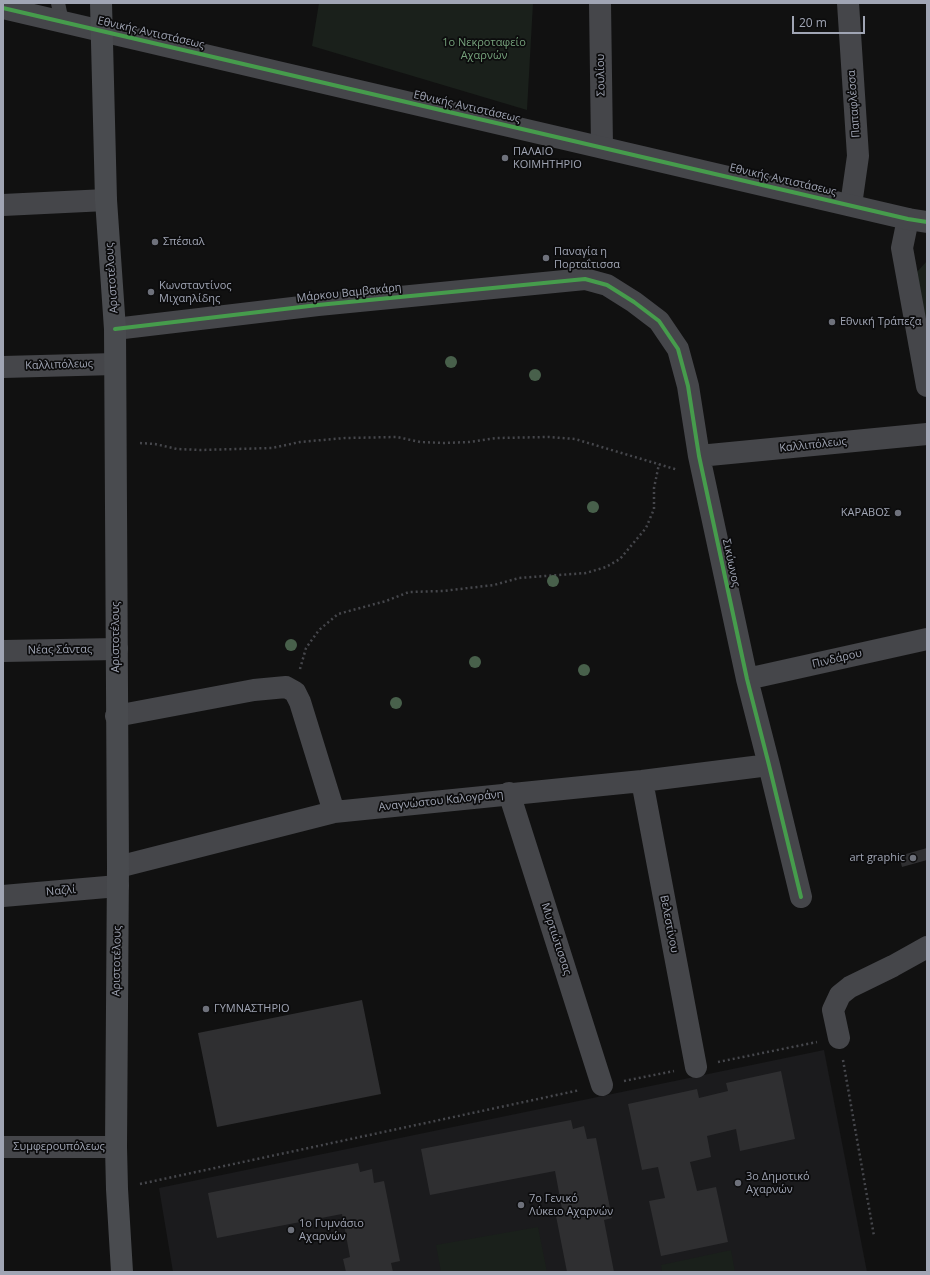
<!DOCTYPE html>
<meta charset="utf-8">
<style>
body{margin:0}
#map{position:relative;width:930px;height:1275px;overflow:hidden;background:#111;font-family:"Open Sans",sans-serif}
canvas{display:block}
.frame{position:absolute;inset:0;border:4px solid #a0a5b4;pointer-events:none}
.scale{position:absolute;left:792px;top:16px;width:73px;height:18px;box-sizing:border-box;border:2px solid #a0a5b4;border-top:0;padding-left:5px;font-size:12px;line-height:14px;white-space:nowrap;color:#a0a5b4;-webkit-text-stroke:3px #0c0c0d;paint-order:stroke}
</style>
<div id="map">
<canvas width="930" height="1275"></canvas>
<div class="frame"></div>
<div class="scale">20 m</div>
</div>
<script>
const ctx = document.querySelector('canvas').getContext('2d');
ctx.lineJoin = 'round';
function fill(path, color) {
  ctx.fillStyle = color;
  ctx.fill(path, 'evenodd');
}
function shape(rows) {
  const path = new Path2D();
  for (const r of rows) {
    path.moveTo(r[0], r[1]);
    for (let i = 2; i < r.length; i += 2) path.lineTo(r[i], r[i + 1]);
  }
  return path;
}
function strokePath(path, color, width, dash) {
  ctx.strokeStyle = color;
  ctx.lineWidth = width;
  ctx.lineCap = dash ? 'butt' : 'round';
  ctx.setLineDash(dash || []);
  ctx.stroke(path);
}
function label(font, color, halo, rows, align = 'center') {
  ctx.font = font + ' "Open Sans",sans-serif';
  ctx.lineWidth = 3.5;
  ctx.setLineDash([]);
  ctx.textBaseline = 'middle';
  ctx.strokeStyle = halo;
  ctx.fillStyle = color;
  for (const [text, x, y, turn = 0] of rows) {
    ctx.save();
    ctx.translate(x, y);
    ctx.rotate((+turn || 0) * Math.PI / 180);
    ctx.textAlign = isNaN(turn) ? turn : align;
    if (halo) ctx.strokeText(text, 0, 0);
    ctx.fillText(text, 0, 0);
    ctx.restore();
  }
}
fill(shape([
 [824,1050,867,1272,173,1272,159,1188]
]), '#1b1b1d');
fill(shape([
 [319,3,533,3,527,110,312,46],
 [927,261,927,326,916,273],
 [538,1227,547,1272,441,1272,436,1245],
 [731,1250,735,1272,662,1272,661,1265]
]), '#1a201b');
fill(shape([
 [927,848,927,860,902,867,899,856],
 [362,1000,381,1094,217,1127,198,1033],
 [781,1071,795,1139,740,1151,736,1129,707,1136,711,1157,690,1162,697,1191,716,1187,728,1242,661,1256,649,1201,665,1198,658,1167,642,1170,628,1104,697,1089,699,1098,728,1091,726,1083],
 [571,1120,573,1129,584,1126,587,1139,596,1138,612,1218,604,1220,614,1272,567,1272,556,1216,563,1214,555,1171,430,1195,421,1149],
 [358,1163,360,1172,372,1169,374,1183,384,1181,400,1261,391,1263,393,1272,346,1272,343,1259,350,1257,342,1214,217,1238,208,1193]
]), '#2f2f31');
strokePath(shape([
 [140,443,155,444,177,449,201,450,272,448,300,442,345,438,397,437,420,442,444,443,469,442,497,438,549,437,575,439,678,470],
 [300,669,306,648,319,630,338,614,386,601,409,592,443,591,494,585,519,578,586,573,606,567,620,559,646,528,654,509,654,488,659,464],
 [843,1060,874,1236],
 [718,1062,817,1042],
 [624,1081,674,1071],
 [140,1184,580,1090]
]), '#46474c', 2.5, [2, 3]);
strokePath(shape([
 [58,3,62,22]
]), '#45464a', 14);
strokePath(shape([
 [600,3,602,147],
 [848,3,858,156,851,205],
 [3,205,106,200],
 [908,219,902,248,927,386],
 [115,329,318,305,585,279,607,285,634,302,659,321,678,349,688,386,699,456,747,679,769,765,801,897],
 [3,367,115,364],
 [699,456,927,434],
 [3,651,117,649],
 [747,679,927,639],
 [116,716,254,690,286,687,295,692,300,702,334,812],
 [642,781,696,1067],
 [509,793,602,1085],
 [118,867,334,812,642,781,769,765],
 [3,896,118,886],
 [839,1038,833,1010,840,995,850,987,893,966,927,947],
 [3,1147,116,1147]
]), '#45464a', 22);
strokePath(shape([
 [3,8,908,219,927,222]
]), '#45464a', 22);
strokePath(shape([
 [101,3,106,200,115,329,118,867,116,1147,117,1189,122,1272]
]), '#494b4f', 22);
strokePath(shape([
 [3,8,908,219,927,222],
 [115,329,318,305,585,279,607,285,634,302,659,321,678,349,688,386,699,456,747,679,769,765,801,897]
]), '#469c4c', 4);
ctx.fillStyle = '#48604b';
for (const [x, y] of [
 [451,362],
 [535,375],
 [593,507],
 [553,581],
 [291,645],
 [475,662],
 [584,670],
 [396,703]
]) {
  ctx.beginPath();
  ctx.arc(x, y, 6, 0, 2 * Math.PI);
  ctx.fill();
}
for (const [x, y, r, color] of [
 [505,158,4,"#6e717b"],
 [155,242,4,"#6e717b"],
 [546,258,4,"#6e717b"],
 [151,292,4,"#6e717b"],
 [832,322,4,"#6e717b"],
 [898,513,4,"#6e717b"],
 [913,858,4,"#6e717b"],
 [206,1009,4,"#6e717b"],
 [738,1183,4,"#6e717b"],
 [521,1205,4,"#6e717b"],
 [291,1230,4,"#6e717b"]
]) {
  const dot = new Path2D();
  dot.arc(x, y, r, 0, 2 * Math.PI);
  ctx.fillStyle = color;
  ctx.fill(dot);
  strokePath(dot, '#0c0c0d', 1.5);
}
label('11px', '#a0a5b4', '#0c0c0d', [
 ["Εθνικής Αντιστάσεως",151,33,13],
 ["Σουλίου",601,75,-91],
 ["Παπαφλέσσα",854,104,-94],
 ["Εθνικής Αντιστάσεως",467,107,13],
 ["Εθνικής Αντιστάσεως",783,180,13],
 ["Αριστοτέλους",112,278,-94],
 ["Μάρκου Βαμβακάρη",349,293,-6],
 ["Καλλιπόλεως",59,365,-2],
 ["Καλλιπόλεως",813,445,-6],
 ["Σικύωνος",731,563,78],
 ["Αριστοτέλους",116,637,-90],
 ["Νέας Σάντας",60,650,-1],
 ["Πινδάρου",837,659,-13],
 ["Αναγνώστου Καλογράνη",441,801,-6],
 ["Ναζλί",61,891,-5],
 ["Βελεστίνου",669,924,79],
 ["Μυρτιώτισσας",556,939,72],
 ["Αριστοτέλους",117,961,-89],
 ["Συμφερουπόλεως",59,1147]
]);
label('11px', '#75a17b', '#0c0c0d', [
 ["1ο Νεκροταφείο",484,43],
 ["Αχαρνών",484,56]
]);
label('11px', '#a0a5b4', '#0c0c0d', [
 ["ΠΑΛΑΙΟ",513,152],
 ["ΚΟΙΜΗΤΗΡΙΟ",513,165],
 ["Σπέσιαλ",163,242],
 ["Παναγία η",554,252],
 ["Πορταΐτισσα",554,265],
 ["Κωνσταντίνος",159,286],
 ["Μιχαηλίδης",159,299],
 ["Εθνική Τράπεζα",840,322],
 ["ΚΑΡΑΒΟΣ",890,513,"right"],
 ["art graphic",905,858,"right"],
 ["ΓΥΜΝΑΣΤΗΡΙΟ",214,1009],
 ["3ο Δημοτικό",746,1177],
 ["Αχαρνών",746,1190],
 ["7ο Γενικό",529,1199],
 ["Λύκειο Αχαρνών",529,1212],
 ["1ο Γυμνάσιο",299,1224],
 ["Αχαρνών",299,1237]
], 'left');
</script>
